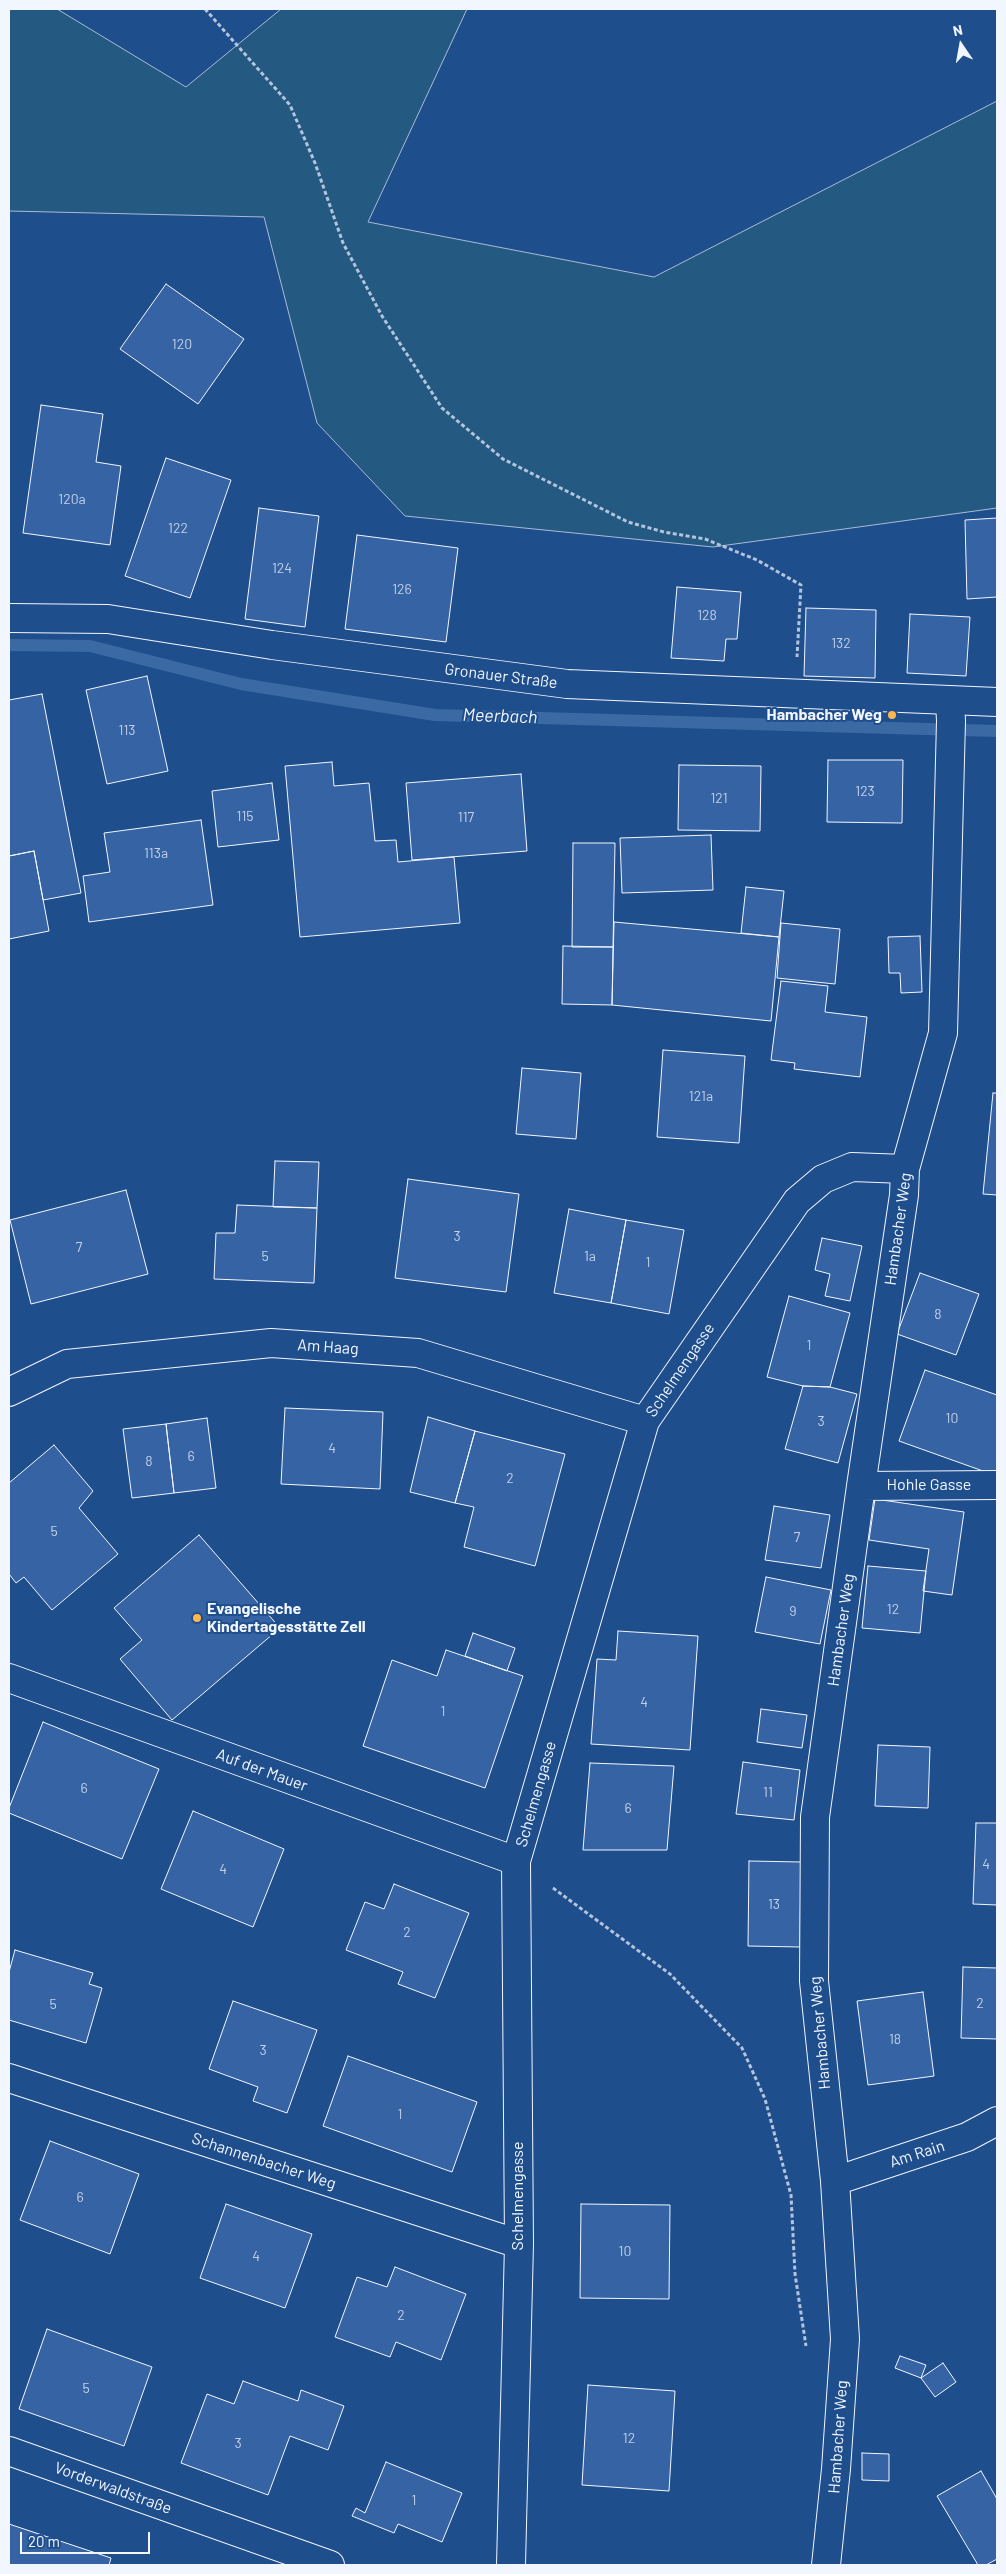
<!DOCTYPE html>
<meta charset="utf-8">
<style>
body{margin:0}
#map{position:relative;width:1006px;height:2574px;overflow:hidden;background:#1f4e8c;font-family:Barlow,sans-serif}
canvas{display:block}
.frame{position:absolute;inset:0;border:10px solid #f2f6ff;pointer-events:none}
.north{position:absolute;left:936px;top:20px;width:50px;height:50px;-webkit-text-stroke:4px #1f4e8c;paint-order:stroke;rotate:348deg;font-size:14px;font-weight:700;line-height:20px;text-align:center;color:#f2f6ff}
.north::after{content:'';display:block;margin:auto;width:18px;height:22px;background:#f2f6ff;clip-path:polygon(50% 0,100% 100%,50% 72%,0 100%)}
.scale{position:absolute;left:20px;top:2532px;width:130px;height:22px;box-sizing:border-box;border:2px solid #f2f6ff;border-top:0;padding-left:6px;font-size:15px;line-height:18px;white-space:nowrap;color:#f2f6ff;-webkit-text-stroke:4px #1f4e8c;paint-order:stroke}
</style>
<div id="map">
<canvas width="1006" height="2574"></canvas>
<div class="frame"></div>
<div class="north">N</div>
<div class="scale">20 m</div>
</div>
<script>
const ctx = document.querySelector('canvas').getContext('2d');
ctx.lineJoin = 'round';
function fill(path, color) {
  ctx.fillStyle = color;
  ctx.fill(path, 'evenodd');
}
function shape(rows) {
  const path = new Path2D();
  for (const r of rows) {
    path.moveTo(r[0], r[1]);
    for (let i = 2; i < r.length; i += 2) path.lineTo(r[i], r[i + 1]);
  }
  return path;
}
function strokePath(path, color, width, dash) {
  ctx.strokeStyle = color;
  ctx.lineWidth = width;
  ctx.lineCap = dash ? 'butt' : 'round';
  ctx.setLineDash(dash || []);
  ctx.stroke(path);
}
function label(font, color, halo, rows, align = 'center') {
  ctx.font = font + ' Barlow,sans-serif';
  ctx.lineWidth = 4;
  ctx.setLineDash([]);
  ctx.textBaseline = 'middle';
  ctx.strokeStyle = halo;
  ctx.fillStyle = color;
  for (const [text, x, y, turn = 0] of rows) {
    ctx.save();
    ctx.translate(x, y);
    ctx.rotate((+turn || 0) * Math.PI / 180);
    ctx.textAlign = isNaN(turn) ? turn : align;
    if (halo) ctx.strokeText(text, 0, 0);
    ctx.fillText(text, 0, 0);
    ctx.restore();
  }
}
const green = shape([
 [9,9,57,9,186,87,281,9,467,9,368,222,654,277,997,101,997,508,713,547,405,516,317,423,264,217,9,211,9,9]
]);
fill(green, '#245a82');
strokePath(green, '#a8bbd7', 1);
strokePath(shape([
 [9,645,90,646,241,684,435,715,997,731]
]), '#3b69a3', 12);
const building = shape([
 [166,284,244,339,198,404,120,349,166,284],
 [41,405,103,414,96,462,121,466,110,545,23,533,41,405],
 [166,458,231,480,190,598,125,576,166,458],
 [259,508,319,516,305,627,245,619,259,508],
 [997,518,997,597,967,599,965,520,997,518],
 [357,535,458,548,446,642,345,629,357,535],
 [677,587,741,592,737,639,726,639,724,661,671,658,677,587],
 [806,608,876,610,875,678,804,676,806,608],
 [910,614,970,617,966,676,907,673,910,614],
 [147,676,168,771,107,784,86,690,147,676],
 [42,694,81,893,43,900,34,851,9,856,9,700,42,694],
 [828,760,903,760,902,823,827,822,828,760],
 [332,762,334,786,369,783,375,841,396,840,398,862,454,857,460,923,300,937,285,766,332,762],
 [679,765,761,766,760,831,678,830,679,765],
 [521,774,527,851,412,860,406,783,521,774],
 [272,783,279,840,218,847,212,791,272,783],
 [201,820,213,905,89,922,83,876,110,872,104,833,201,820],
 [711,835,713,890,622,893,620,838,711,835],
 [573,843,615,843,613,947,572,947,573,843],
 [34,851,49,931,9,939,9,856,34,851],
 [746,887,784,891,779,937,741,933,746,887],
 [614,922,779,937,771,1021,612,1005,614,922],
 [781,923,840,929,835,984,777,978,781,923],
 [920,936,922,992,901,993,900,973,889,973,888,937,920,936],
 [563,946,613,947,612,1005,562,1004,563,946],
 [781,981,828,986,825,1012,867,1017,860,1077,794,1069,795,1063,771,1060,781,981],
 [663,1050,745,1056,739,1143,657,1137,663,1050],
 [522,1068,581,1073,576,1139,516,1134,522,1068],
 [993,1093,997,1093,997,1195,983,1194,993,1093],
 [275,1161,319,1162,317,1208,273,1207,275,1161],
 [408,1179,519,1194,506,1292,395,1278,408,1179],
 [126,1190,148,1274,31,1304,10,1220,126,1190],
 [237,1205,317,1208,314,1283,214,1279,216,1233,235,1233,237,1205],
 [569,1209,626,1220,611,1303,554,1293,569,1209],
 [626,1220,684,1230,669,1314,611,1303,626,1220],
 [822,1238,862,1246,850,1301,825,1296,830,1274,815,1270,822,1238],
 [920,1273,979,1294,956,1355,897,1334,920,1273],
 [789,1296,850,1313,830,1387,803,1386,767,1377,789,1296],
 [925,1370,997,1395,997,1476,899,1441,925,1370],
 [803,1386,830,1387,857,1394,838,1463,785,1449,803,1386],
 [285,1408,383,1412,380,1489,281,1484,285,1408],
 [428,1417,475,1431,455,1503,410,1492,428,1417],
 [207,1418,216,1488,174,1493,166,1424,207,1418],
 [166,1424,174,1493,132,1498,123,1429,166,1424],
 [475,1431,565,1454,535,1566,464,1547,474,1507,455,1503,475,1431],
 [54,1445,93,1491,79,1508,118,1554,52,1610,24,1577,16,1583,9,1574,9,1483,54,1445],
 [875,1499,964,1512,952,1595,923,1591,929,1549,869,1540,875,1499],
 [774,1506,830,1515,821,1568,765,1560,774,1506],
 [199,1535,280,1628,172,1720,120,1659,142,1640,114,1608,199,1535],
 [868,1566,926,1571,920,1633,862,1628,868,1566],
 [766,1577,831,1590,820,1644,755,1632,766,1577],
 [618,1631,698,1636,690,1750,591,1744,597,1659,616,1660,618,1631],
 [473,1633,515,1648,507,1671,465,1656,473,1633],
 [446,1650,523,1676,485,1788,363,1746,392,1660,437,1676,446,1650],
 [761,1709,807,1715,802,1748,757,1742,761,1709],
 [43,1722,159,1769,122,1859,9,1813,9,1808,43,1722],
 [878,1745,930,1747,928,1808,875,1806,878,1745],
 [743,1762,800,1770,794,1820,736,1814,743,1762],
 [590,1763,674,1766,667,1850,583,1850,590,1763],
 [193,1811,284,1849,253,1927,161,1889,193,1811],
 [976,1823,997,1823,997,1905,973,1904,976,1823],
 [749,1861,801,1862,800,1947,748,1946,749,1861],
 [394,1884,469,1913,435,1998,398,1984,403,1972,346,1950,365,1902,384,1909,394,1884],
 [15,1950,93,1973,89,1984,102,1988,86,2043,9,2020,9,1972,15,1950],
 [963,1967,997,1968,997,2039,961,2038,963,1967],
 [923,1992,934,2076,868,2085,857,2001,923,1992],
 [233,2001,317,2030,287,2113,253,2101,258,2087,209,2069,233,2001],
 [348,2056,477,2102,452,2172,323,2126,348,2056],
 [50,2141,139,2174,110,2254,20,2220,50,2141],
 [226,2204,312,2234,285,2308,200,2278,226,2204],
 [581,2204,670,2205,669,2299,580,2298,581,2204],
 [395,2267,466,2294,441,2360,396,2342,390,2357,335,2337,357,2277,387,2287,395,2267],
 [47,2329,152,2367,124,2446,19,2409,47,2329],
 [900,2356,926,2365,921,2378,895,2368,900,2356],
 [943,2363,956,2382,935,2397,921,2378,943,2363],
 [243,2381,298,2401,301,2390,344,2406,328,2450,290,2436,268,2495,181,2463,207,2394,234,2404,243,2381],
 [588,2385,675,2391,669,2491,582,2485,588,2385],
 [862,2453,889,2454,889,2481,862,2480,862,2453],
 [386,2462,462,2493,442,2542,398,2524,394,2533,352,2516,356,2508,365,2513,386,2462],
 [981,2471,997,2499,997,2559,986,2565,978,2565,937,2496,981,2471],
 [9,2524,111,2558,109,2565,9,2565,9,2524]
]);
fill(building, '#3563a3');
strokePath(building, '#f2f6ff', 1);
const street = shape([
 [9,1392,67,1364,271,1343,418,1353,645,1421],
 [861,1486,997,1485],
 [9,1678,516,1861],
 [9,2078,519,2244],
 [835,2181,967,2137,997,2121],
 [9,2451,330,2565],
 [511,2565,519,2244,516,1861,645,1421,797,1201,823,1179,852,1167,905,1169],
 [826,2565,836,2469,845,2339,835,2181,814,1981,815,1817,861,1486,904,1195,905,1169,943,1033,951,721,950,701]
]);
const secondary = shape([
 [9,618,108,619,272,645,567,684,997,702]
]);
strokePath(street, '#f2f6ff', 30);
strokePath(secondary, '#f2f6ff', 30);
strokePath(shape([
 [205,9,290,105,315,163,343,243,382,316,442,408,503,459,628,522,664,532,705,539,757,560,801,585,797,657],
 [553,1888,670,1974,742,2048,765,2099,791,2195,795,2274,806,2346]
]), '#b3c4dc', 3, [4, 2.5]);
strokePath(street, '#1f4e8c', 28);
strokePath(secondary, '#1f4e8c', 28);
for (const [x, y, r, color] of [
 [892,715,5,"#ffb74d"],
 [197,1618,5,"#ffb74d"]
]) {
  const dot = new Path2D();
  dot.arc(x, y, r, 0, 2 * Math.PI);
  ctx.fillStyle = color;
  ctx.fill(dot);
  strokePath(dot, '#1f4e8c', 2);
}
label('14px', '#c3d1e8', null, [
 ["120",182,344],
 ["120a",72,499],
 ["122",178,528],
 ["124",282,568],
 ["126",402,589],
 ["128",707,615],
 ["132",841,643],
 ["113",127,730],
 ["123",865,791],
 ["121",719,798],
 ["115",245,816],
 ["117",466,817],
 ["113a",156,853],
 ["121a",701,1096],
 ["3",457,1236],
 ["7",79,1247],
 ["5",265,1256],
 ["1a",590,1256],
 ["1",648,1262],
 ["8",938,1314],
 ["1",809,1345],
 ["10",952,1418],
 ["3",821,1421],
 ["4",332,1448],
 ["6",191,1456],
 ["8",149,1461],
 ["2",510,1478],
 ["5",54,1531],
 ["7",797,1537],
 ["12",893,1609],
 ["9",793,1611],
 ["4",644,1702],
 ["1",443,1711],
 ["6",84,1788],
 ["11",768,1792],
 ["6",628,1808],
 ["4",986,1864],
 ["4",223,1869],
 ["13",774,1904],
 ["2",407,1932],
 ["2",980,2003],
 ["5",53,2004],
 ["18",895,2039],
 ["3",263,2050],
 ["1",400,2114],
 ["6",80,2197],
 ["10",625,2251],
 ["4",256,2256],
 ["2",401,2315],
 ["5",86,2388],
 ["12",629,2438],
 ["3",238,2443],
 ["1",414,2500]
]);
label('16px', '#f2f6ff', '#1f4e8c', [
 ["Gronauer Straße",501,676,7],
 ["Hambacher Weg",898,1229,-82],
 ["Am Haag",328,1347,4],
 ["Schelmengasse",680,1370,-56],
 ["Hohle Gasse",929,1485],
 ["Hambacher Weg",841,1630,-82],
 ["Auf der Mauer",262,1770,20],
 ["Schelmengasse",536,1794,-74],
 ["Hambacher Weg",820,2033,-95],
 ["Am Rain",917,2154,-18],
 ["Schannenbacher Weg",264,2161,18],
 ["Schelmengasse",518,2196,-90],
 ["Hambacher Weg",838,2437,-86],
 ["Vorderwaldstraße",113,2488,20]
]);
label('bold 16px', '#f2f6ff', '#1f4e8c', [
 ["Hambacher Weg",882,715],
 ["Evangelische",207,1609,"left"],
 ["Kindertagesstätte Zell",207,1627,"left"]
], 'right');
label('italic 18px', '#f2f6ff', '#1f4e8c', [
 ["Meerbach",500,716,2]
]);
</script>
